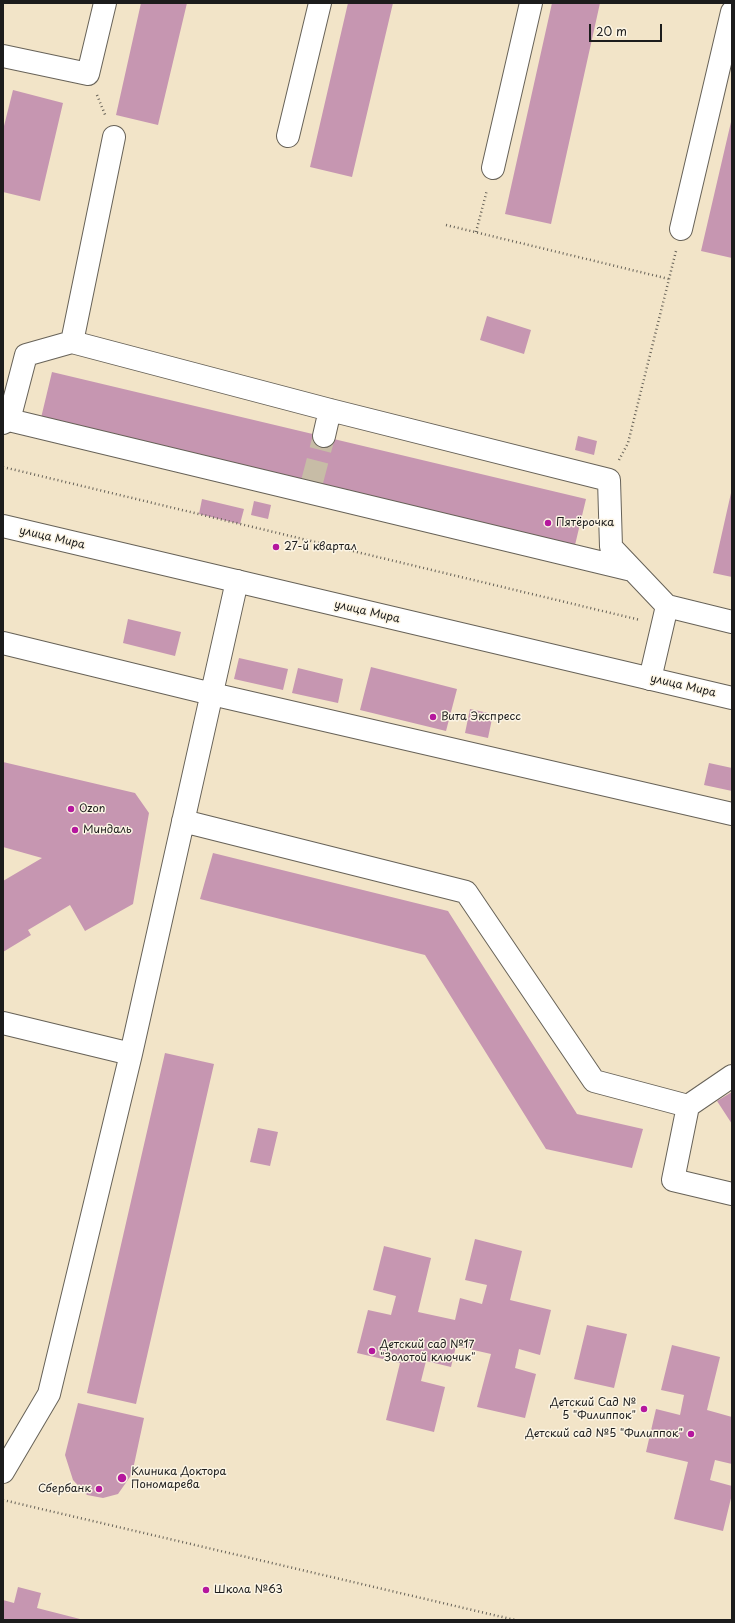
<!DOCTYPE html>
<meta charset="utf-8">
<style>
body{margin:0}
#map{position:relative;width:735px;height:1623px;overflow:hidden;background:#f2e4c8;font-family:"Playpen Sans",sans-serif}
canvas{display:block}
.frame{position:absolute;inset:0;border:4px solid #1c1c1c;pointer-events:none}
.scale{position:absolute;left:589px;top:24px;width:73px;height:18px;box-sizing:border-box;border:2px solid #1c1c1c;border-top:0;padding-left:5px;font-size:12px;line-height:14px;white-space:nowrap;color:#1c1c1c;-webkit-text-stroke:3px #fcf5e5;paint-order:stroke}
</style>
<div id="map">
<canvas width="735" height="1623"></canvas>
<div class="frame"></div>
<div class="scale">20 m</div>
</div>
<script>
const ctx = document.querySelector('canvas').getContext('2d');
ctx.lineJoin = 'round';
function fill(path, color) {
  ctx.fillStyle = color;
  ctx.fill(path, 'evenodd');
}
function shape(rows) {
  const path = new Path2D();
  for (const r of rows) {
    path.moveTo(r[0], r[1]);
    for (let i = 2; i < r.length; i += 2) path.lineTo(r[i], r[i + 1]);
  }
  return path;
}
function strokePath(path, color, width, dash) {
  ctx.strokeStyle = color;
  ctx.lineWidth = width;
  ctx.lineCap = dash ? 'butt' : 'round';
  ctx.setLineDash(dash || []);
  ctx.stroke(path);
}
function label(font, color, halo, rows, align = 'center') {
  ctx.font = font + ' "Playpen Sans",sans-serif';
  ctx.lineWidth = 3;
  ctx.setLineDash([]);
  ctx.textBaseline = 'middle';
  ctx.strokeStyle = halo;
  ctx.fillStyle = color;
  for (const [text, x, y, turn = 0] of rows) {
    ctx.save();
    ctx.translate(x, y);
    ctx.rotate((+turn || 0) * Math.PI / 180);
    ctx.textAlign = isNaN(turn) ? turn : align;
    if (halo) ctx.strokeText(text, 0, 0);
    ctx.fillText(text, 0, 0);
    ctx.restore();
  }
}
fill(shape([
 [141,3,187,3,158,125,116,115],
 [348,3,393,3,352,177,310,167],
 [552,3,600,3,551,224,505,214],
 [13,90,63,103,40,201,3,192,3,130],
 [731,122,732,122,732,258,701,251],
 [487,316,531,330,524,354,480,340],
 [52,372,586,499,575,545,41,418],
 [578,436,597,441,594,455,575,450],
 [731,493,732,493,732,577,713,573],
 [202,499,244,509,240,524,199,514],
 [254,501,271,505,268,519,251,515],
 [128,619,181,632,175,656,123,643],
 [239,658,288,669,283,690,234,679],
 [371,667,457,689,446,731,360,710],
 [298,668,343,679,338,703,292,693],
 [470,709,493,714,488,738,465,733],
 [3,762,135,793,149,813,133,904,85,931,70,905,28,930,31,935,3,952,3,881,42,858,3,847],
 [709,763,732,768,732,791,704,785],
 [213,853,448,911,577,1114,643,1129,632,1168,546,1149,425,955,200,899],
 [165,1053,214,1064,136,1404,87,1393],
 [732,1092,732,1124,717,1101],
 [258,1128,278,1132,270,1166,250,1162],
 [475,1239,522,1251,510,1300,551,1310,540,1355,519,1349,515,1368,536,1374,525,1418,477,1407,491,1354,456,1346,451,1367,426,1361,421,1381,445,1387,434,1432,386,1420,400,1363,357,1353,368,1310,391,1315,396,1296,373,1290,384,1246,431,1258,418,1312,455,1320,460,1298,482,1304,487,1285,465,1280],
 [587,1325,627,1334,614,1388,574,1379],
 [672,1345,720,1357,707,1410,732,1417,732,1464,715,1460,710,1480,732,1486,732,1494,723,1531,674,1519,688,1462,646,1452,656,1409,680,1415,684,1395,661,1390],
 [78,1403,144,1418,132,1474,118,1494,103,1498,87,1495,73,1480,65,1455],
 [18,1587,41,1593,37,1608,84,1620,3,1620,3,1600,14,1603]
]), '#c696b1');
strokePath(shape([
 [312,482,324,436]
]), '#c7bca6', 22, [22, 11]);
const minor = shape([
 [3,56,88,74,105,3],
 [288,136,320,3],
 [493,168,531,3],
 [681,229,732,12],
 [72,342,330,410,609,480,611,547,667,606,650,679],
 [9,420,632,570],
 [3,423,9,420,26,355,72,342,114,137],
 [324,436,330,410],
 [667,606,732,622],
 [3,643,212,694,732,814],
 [183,821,466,892,594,1081,688,1106,673,1180,732,1194],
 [3,1023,131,1054],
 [688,1106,732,1076],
 [3,1472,49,1394,131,1054,237,581]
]);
const major = shape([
 [3,526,732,698]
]);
strokePath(minor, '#676258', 24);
strokePath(major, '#676258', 24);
strokePath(shape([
 [97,95,106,117],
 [446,225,669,279],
 [476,232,487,190],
 [619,460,628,443,676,251],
 [3,467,640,620],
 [3,1500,515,1620]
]), '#676258', 2.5, [1, 3]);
strokePath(minor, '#fff', 22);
strokePath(major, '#fff', 22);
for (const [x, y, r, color] of [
 [548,523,4,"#b5179e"],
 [276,547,4,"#b5179e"],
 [433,717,4,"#b5179e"],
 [71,809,4,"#b5179e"],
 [75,830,4,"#b5179e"],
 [372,1351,4,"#b5179e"],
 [644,1409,4,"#b5179e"],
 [691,1434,4,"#b5179e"],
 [122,1478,5,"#b5179e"],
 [99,1489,4,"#b5179e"],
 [206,1590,4,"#b5179e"]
]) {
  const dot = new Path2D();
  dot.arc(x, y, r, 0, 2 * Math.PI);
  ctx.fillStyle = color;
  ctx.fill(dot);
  strokePath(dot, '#fcf5e5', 1.5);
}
label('11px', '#1c1c1c', '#fcf5e5', [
 ["Пятёрочка",556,523],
 ["27-й квартал",284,547],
 ["Вита Экспресс",441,717],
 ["Ozon",79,809],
 ["Миндаль",83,830],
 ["Детский сад №17",380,1345],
 ["\"Золотой ключик\"",380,1358],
 ["Детский Сад №",636,1403,"right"],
 ["5 \"Филиппок\"",636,1416,"right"],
 ["Детский сад №5 \"Филиппок\"",683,1434,"right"],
 ["Клиника Доктора",131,1472],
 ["Пономарева",131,1485],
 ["Сбербанк",91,1489,"right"],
 ["Школа №63",214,1590]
], 'left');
label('11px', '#1c1c1c', '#fcf5e5', [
 ["улица Мира",52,538,13],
 ["улица Мира",367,612,13],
 ["улица Мира",683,686,13]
]);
</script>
